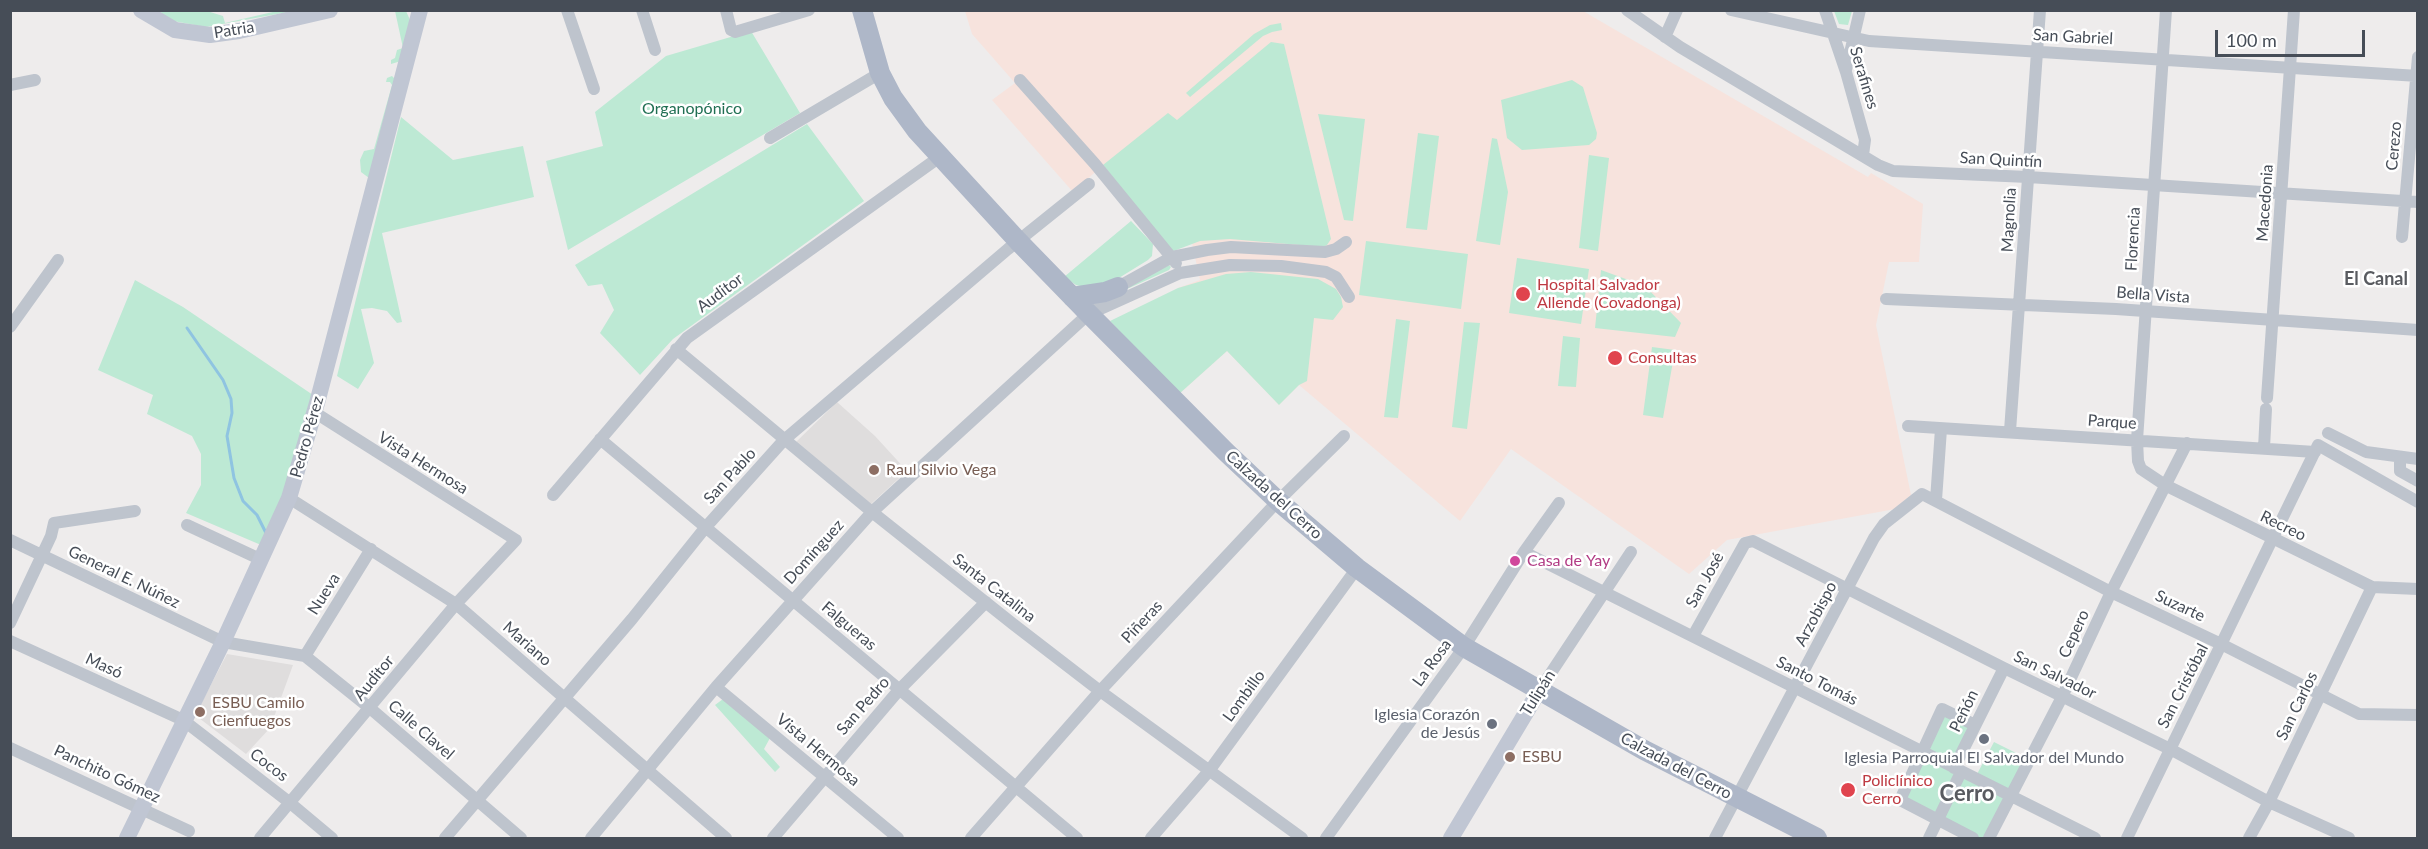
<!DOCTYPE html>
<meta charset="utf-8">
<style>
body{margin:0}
#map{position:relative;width:2428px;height:849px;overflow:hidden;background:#eeecec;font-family:Lato,sans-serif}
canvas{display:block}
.frame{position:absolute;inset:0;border:12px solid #464d57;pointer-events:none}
.scale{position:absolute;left:2215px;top:30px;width:150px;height:27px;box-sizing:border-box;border:3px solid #464d57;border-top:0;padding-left:8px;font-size:18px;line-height:21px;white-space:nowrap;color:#464d57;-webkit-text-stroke:4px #fff;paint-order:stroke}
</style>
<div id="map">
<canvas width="2428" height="849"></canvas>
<div class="frame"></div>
<div class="scale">100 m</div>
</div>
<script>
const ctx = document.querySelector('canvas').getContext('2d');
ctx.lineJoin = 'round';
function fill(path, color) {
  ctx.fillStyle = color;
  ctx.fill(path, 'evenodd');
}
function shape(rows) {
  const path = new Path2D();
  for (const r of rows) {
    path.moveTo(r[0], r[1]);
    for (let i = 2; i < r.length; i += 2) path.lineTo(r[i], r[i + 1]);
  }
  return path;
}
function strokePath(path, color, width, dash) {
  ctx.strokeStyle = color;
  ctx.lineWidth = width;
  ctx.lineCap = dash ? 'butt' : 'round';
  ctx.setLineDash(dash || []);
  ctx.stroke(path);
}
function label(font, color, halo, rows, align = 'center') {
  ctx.font = font + ' Lato,sans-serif';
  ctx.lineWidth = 5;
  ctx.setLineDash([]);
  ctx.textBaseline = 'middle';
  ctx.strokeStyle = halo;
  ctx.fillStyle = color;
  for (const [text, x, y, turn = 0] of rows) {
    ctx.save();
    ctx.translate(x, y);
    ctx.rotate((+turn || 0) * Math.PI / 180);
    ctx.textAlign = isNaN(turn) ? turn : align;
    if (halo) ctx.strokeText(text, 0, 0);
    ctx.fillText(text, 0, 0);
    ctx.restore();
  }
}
fill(shape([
 [837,402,875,436,907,471,871,504,796,442],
 [227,654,293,665,270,728,246,754,195,715]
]), '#dfdddd');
fill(shape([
 [965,11,1583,11,1868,177,1871,173,1923,204,1919,262,1889,262,1876,325,1911,495,1895,509,1727,540,1689,574,1511,449,1460,521,1299,385,1279,405,1227,351,1179,394,1178,288,1200,280,1192,243,1103,165,1073,192,992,100,1015,83,972,34]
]), '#f7e3dd');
fill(shape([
 [162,11,207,11,223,16,225,23,277,11,294,11,206,27,173,21,160,15],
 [395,11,406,11,410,20,401,61,391,64,391,60,395,58,397,50,403,48],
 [1834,11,1852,11,1848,25,1839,24],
 [1281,23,1282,30,1272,32,1263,36,1190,97,1186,93,1254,34,1270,25],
 [751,31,800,113,568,250,546,161,603,146,595,112,666,56],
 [1271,42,1284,44,1331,239,1327,245,1323,247,1230,239,1200,241,1171,252,1103,165,1168,113,1177,120],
 [392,76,396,80,369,178,361,172,360,160,364,151,374,149,392,85,390,82,386,82,387,78],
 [1572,80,1583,87,1597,133,1596,139,1589,145,1522,150,1507,138,1501,100],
 [1318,114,1365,119,1353,221,1344,220],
 [401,117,453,160,523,146,534,197,382,233,402,322,397,323,387,311,372,308,361,309,374,363,358,389,337,376],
 [807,124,864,201,673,339,640,375,600,333,614,310,602,284,588,286,575,265],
 [1418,133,1439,136,1427,230,1406,228],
 [1492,138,1497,139,1508,192,1500,245,1476,241],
 [1589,155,1609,158,1598,251,1579,248],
 [1131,221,1153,244,1152,256,1148,260,1114,281,1088,288,1076,285,1064,277],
 [1366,241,1468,254,1461,309,1359,295],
 [1517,258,1589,269,1581,324,1509,313],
 [1169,265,1171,267,1169,270,1127,289,1128,286],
 [1601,270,1645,286,1681,323,1675,337,1595,328],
 [1251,272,1318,279,1336,289,1341,297,1343,307,1333,320,1314,318,1307,381,1299,385,1279,405,1227,351,1179,394,1110,321,1178,288,1226,274],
 [135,280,183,307,313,395,284,494,261,545,186,513,201,485,201,454,192,436,147,414,153,395,98,370],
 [1396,319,1410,321,1398,418,1384,417],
 [1464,322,1480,323,1467,429,1452,427],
 [1563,336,1580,338,1576,387,1558,386],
 [1652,347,1675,350,1663,418,1643,415],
 [723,699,770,738,764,749,780,767,775,772,715,705],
 [1944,712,1971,726,1953,764,1976,776,1994,742,2026,758,1987,838,1978,838,1903,799]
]), '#bde9d4');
strokePath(shape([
 [187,328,223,380,231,399,232,413,227,436,234,478,243,501,257,515,266,533]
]), '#8fc4e1', 3);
strokePath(shape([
 [567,10,594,89],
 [642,10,655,50],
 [726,10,731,30,735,32,809,10],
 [1627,10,1680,47,1878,165,1893,171,2028,177,2418,202],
 [1731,10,1869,41,2418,76],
 [1825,10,1846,72,1865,140,1863,155],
 [2166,10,2137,440,2138,461,2141,469,2165,485,2372,587,2418,589],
 [1665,37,1677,10],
 [1846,70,1860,10],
 [1020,80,1095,164,1176,263],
 [10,85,35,80],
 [770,138,880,73],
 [2402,237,2418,57],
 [1886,299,2116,309,2418,330],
 [1098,310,1180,273,1230,265,1281,266,1326,272,1336,277,1349,297],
 [10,327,58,260],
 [676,349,872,512,1013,624,1100,691,1302,838],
 [2267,398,2294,10],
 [1908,426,2315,452],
 [2010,431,2040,10],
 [2328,433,2366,452,2418,459],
 [600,439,1077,838],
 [2264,448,2266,409],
 [2400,458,2400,471,2418,481],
 [553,495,687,338,941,156],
 [289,498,456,604,726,838],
 [1936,500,1941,429],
 [187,525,262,560],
 [10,540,223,642,305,656,371,709,521,838],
 [1524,552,2095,838],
 [10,623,51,536,54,523,135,511],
 [1693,636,1745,543,1753,541,2004,668,2170,749,2269,802,2349,838],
 [10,641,183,720,289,802,332,838],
 [305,656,371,549],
 [716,687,898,838],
 [1539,691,1631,552],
 [10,748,189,831],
 [1954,768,2004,668],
 [260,838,456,604,516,540,314,412],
 [445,838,632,619,705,528,784,440,1008,249,1089,184],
 [591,838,716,687,872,512,1118,287,1172,257,1207,250,1231,247,1325,252,1336,249,1346,242],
 [773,838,899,690,986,602],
 [971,838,1100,691,1278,501,1344,436],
 [1151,838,1209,771,1357,568],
 [1326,838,1464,647,1524,552,1559,503],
 [1715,838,1874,538,1884,524,1922,494,2111,592,2223,645,2359,714,2418,715],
 [1929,838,1961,772],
 [1973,838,1900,800,1942,709,1975,725],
 [1989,838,2062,697,2111,592,2187,443],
 [2127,838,2318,445,2418,502],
 [2249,838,2269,802,2372,587]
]), '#bec4cd', 12);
strokePath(shape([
 [141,10,175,30,210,35,239,31,330,10],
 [127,838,223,642,289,498,317,403,420,10],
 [1451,838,1539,691]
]), '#c0c6d3', 16);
strokePath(shape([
 [862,10,880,73,893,98,917,131,1018,241,1089,314,1226,452,1278,501,1357,568,1464,647,1644,750,1817,838],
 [1072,297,1105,292,1118,287]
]), '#aeb7c8', 20);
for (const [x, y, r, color] of [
 [1523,294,8,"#e0444e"],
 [1615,358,8,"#e0444e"],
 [874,470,6,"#8d6e63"],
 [1515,561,6,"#d1479c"],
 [200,712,6,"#8d6e63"],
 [1492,724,6,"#6b7280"],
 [1984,739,6,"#6b7280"],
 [1510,757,6,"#8d6e63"],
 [1848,790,8,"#e0444e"]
]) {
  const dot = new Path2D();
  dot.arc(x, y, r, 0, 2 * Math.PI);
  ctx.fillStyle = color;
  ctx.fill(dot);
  strokePath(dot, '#fff', 2);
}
label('16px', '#464d57', '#fff', [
 ["Patria",234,30,-9],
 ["San Gabriel",2073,37,3],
 ["Serafines",1864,78,73],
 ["Cerezo",2394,146,-85],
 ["San Quintín",2001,160,3],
 ["Macedonia",2265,203,-86],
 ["Magnolia",2009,220,-87],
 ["Florencia",2133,239,-87],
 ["Auditor",720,293,-37],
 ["Bella Vista",2153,295,4],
 ["Parque",2112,422,4],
 ["Pedro Pérez",307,437,-74],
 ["Vista Hermosa",423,463,32],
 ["San Pablo",730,476,-48],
 ["Calzada del Cerro",1274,495,42],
 ["Recreo",2283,526,26],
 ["Domínguez",814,552,-48],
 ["General E. Núñez",124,577,26],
 ["San José",1705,580,-61],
 ["Santa Catalina",994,588,38],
 ["Nueva",324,594,-58],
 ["Suzarte",2180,606,25],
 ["Arzobispo",1816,614,-62],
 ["Piñeras",1142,622,-47],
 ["Falgueras",849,626,40],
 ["Cepero",2074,634,-65],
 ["Mariano",527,644,41],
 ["La Rosa",1432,663,-54],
 ["Masó",104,666,25],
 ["San Salvador",2055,675,26],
 ["Auditor",374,678,-51],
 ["Santo Tomás",1817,681,27],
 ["San Cristóbal",2183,686,-63],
 ["Tulipán",1538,693,-58],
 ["Lombillo",1244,696,-54],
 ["San Pedro",863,706,-49],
 ["San Carlos",2297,706,-64],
 ["Peñón",1964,711,-64],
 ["Calle Clavel",421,730,41],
 ["Vista Hermosa",818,750,40],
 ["Cocos",269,765,37],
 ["Calzada del Cerro",1676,766,28],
 ["Panchito Gómez",107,774,25]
]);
label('16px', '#206f53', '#fff', [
 ["Organopónico",692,109]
]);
label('16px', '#be3a42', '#fff', [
 ["Hospital Salvador",1537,285],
 ["Allende (Covadonga)",1537,303],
 ["Consultas",1628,358],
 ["Policlínico",1862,781],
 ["Cerro",1862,799]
], 'left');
label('16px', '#785e54', '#fff', [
 ["Raul Silvio Vega",886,470],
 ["ESBU Camilo",212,703],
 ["Cienfuegos",212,721],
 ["ESBU",1522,757]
], 'left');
label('16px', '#b23c85', '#fff', [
 ["Casa de Yay",1527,561]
], 'left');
label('16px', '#5b616d', '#fff', [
 ["Iglesia Corazón",1480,715],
 ["de Jesús",1480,733],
 ["Iglesia Parroquial El Salvador del Mundo",1984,758,"center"]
], 'right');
label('bold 18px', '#595b60', '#fff', [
 ["El Canal",2376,279]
]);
label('bold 22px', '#595b60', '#fff', [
 ["Cerro",1967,794]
]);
</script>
